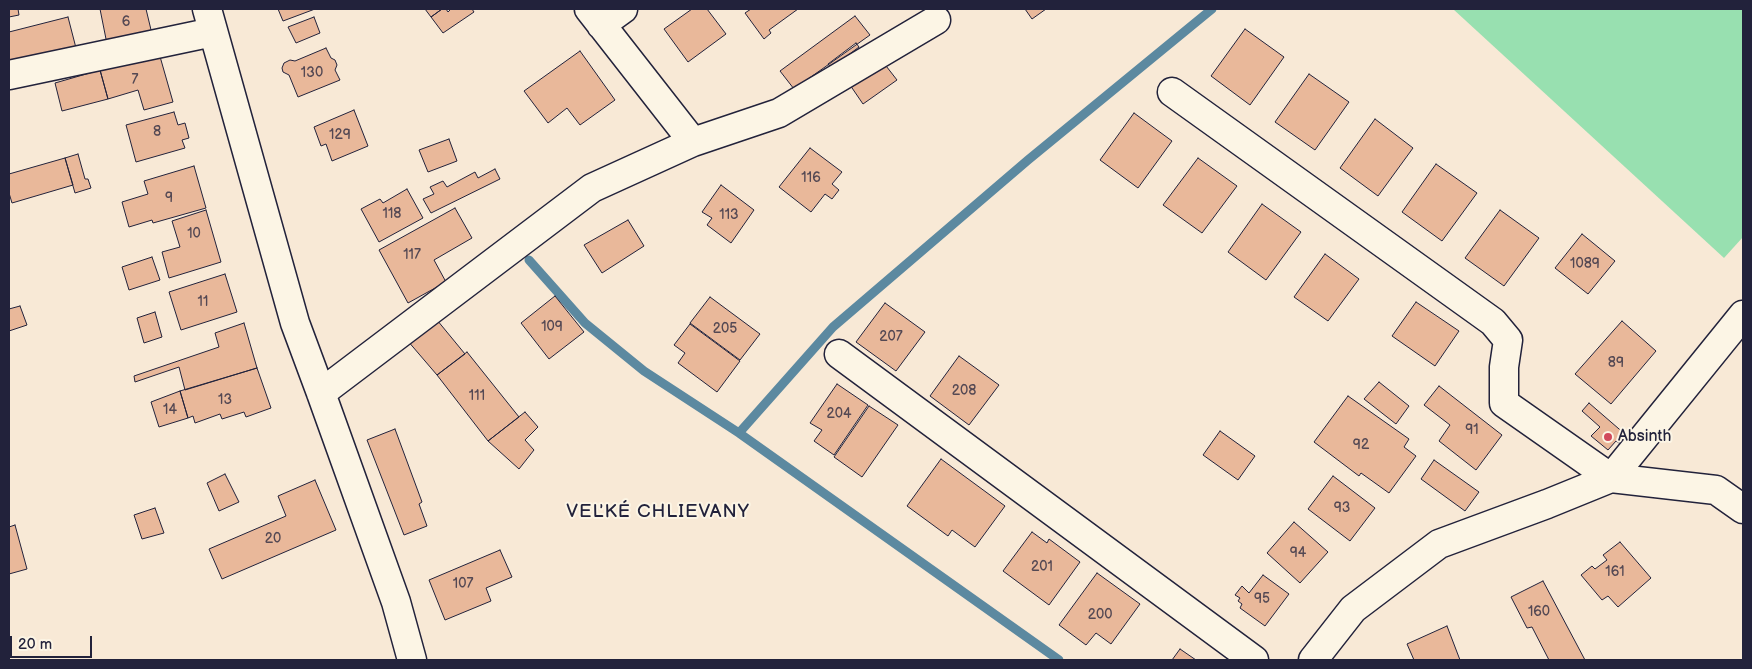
<!DOCTYPE html>
<meta charset="utf-8">
<style>
body{margin:0}
#map{position:relative;width:1752px;height:669px;overflow:hidden;background:#f8e9d6;font-family:"Balsamiq Sans",sans-serif}
canvas{display:block}
.frame{position:absolute;inset:0;border:10px solid #22223b;pointer-events:none}
.scale{position:absolute;left:10px;top:636px;width:82px;height:22px;box-sizing:border-box;border:2px solid #22223b;border-top:0;padding-left:6px;font-size:15px;line-height:18px;white-space:nowrap;color:#22223b;-webkit-text-stroke:4px #fcf5e5;paint-order:stroke}
</style>
<div id="map">
<canvas width="1752" height="669"></canvas>
<div class="frame"></div>
<div class="scale">20 m</div>
</div>
<script>
const ctx = document.querySelector('canvas').getContext('2d');
ctx.lineJoin = 'round';
function fill(path, color) {
  ctx.fillStyle = color;
  ctx.fill(path, 'evenodd');
}
function shape(rows) {
  const path = new Path2D();
  for (const r of rows) {
    path.moveTo(r[0], r[1]);
    for (let i = 2; i < r.length; i += 2) path.lineTo(r[i], r[i + 1]);
  }
  return path;
}
function strokePath(path, color, width, dash) {
  ctx.strokeStyle = color;
  ctx.lineWidth = width;
  ctx.lineCap = dash ? 'butt' : 'round';
  ctx.setLineDash(dash || []);
  ctx.stroke(path);
}
function label(font, color, halo, rows, align = 'center') {
  ctx.font = font + ' "Balsamiq Sans",sans-serif';
  ctx.lineWidth = 4;
  ctx.setLineDash([]);
  ctx.textBaseline = 'middle';
  ctx.strokeStyle = halo;
  ctx.fillStyle = color;
  for (const [text, x, y, turn = 0] of rows) {
    ctx.save();
    ctx.translate(x, y);
    ctx.rotate((+turn || 0) * Math.PI / 180);
    ctx.textAlign = isNaN(turn) ? turn : align;
    if (halo) ctx.strokeText(text, 0, 0);
    ctx.fillText(text, 0, 0);
    ctx.restore();
  }
}
fill(shape([
 [1453,9,1743,9,1743,237,1724,258]
]), '#98e0b0');
strokePath(shape([
 [529,260,585,323,644,371,739,433,1059,660],
 [739,433,833,327,1028,160,1212,9]
]), '#5c89a0', 9);
const building = shape([
 [9,9,18,9,19,15,9,17,9,9],
 [100,9,146,9,152,34,107,44,100,9],
 [278,9,315,9,283,21,278,9],
 [425,9,442,9,431,17,425,9],
 [442,9,446,9,448,12,451,9,472,9,474,12,443,33,431,17,442,9],
 [692,9,707,9,726,34,688,62,664,29,692,9],
 [751,9,798,9,769,30,771,33,764,39,745,13,751,9],
 [1025,9,1046,9,1032,19,1025,9],
 [855,16,870,35,794,89,780,71,855,16],
 [68,17,76,48,9,65,9,32,68,17],
 [314,17,320,33,296,43,288,27,314,17],
 [1245,29,1284,57,1250,105,1211,76,1245,29],
 [856,43,859,47,831,68,828,64,856,43],
 [326,48,331,58,335,60,337,65,335,70,340,80,298,97,289,75,283,72,282,68,284,63,290,60,295,61,326,48],
 [580,51,615,100,580,125,567,108,548,123,524,91,580,51],
 [159,53,173,102,144,110,138,90,108,99,100,70,159,53],
 [883,62,897,80,863,104,850,85,883,62],
 [100,70,108,99,62,111,55,83,100,70],
 [1309,74,1349,102,1315,150,1275,122,1309,74],
 [354,110,368,146,332,161,326,144,321,146,314,127,354,110],
 [174,112,178,125,185,123,189,138,182,140,185,148,136,162,126,125,174,112],
 [1134,113,1172,141,1138,188,1100,160,1134,113],
 [1375,119,1413,148,1378,196,1340,168,1375,119],
 [449,139,457,161,428,172,419,150,449,139],
 [810,148,842,172,832,184,839,190,832,199,825,194,811,212,779,187,810,148],
 [78,154,85,179,88,179,91,188,75,193,65,158,78,154],
 [65,158,73,185,12,203,9,193,9,174,65,158],
 [1198,158,1237,186,1202,233,1163,205,1198,158],
 [1436,164,1477,193,1442,241,1402,212,1436,164],
 [194,166,206,208,153,223,152,220,129,227,122,202,148,194,144,181,194,166],
 [495,169,500,179,431,213,423,199,434,194,430,187,443,181,447,187,475,172,478,178,495,169],
 [721,185,754,210,731,243,707,225,712,218,702,212,721,185],
 [407,189,423,218,379,242,361,209,380,199,383,203,407,189],
 [1262,204,1301,232,1266,280,1228,252,1262,204],
 [455,208,472,238,434,260,446,282,408,303,379,250,455,208],
 [206,210,221,262,169,278,162,252,180,247,172,221,206,210],
 [1500,210,1539,238,1504,286,1465,258,1500,210],
 [628,220,644,246,602,273,584,245,628,220],
 [1582,234,1615,261,1588,294,1555,268,1582,234],
 [1325,254,1359,279,1328,321,1294,297,1325,254],
 [152,257,160,280,129,290,122,267,152,257],
 [225,274,237,312,181,330,169,292,225,274],
 [555,296,584,332,549,359,521,323,555,296],
 [710,297,760,334,740,360,690,323,710,297],
 [1416,302,1459,331,1435,366,1392,336,1416,302],
 [885,303,925,332,896,371,856,342,885,303],
 [20,306,27,325,9,331,9,309,20,306],
 [155,312,162,337,144,343,137,318,155,312],
 [437,320,465,354,437,375,407,340,437,320],
 [1622,321,1656,351,1611,404,1575,374,1622,321],
 [244,323,257,368,185,390,179,367,135,382,134,376,219,347,215,333,244,323],
 [690,324,740,361,717,392,678,363,685,353,674,345,690,324],
 [467,352,519,417,488,441,437,375,467,352],
 [959,356,999,385,969,425,930,396,959,356],
 [257,368,271,408,246,417,244,412,222,419,220,414,195,423,193,416,188,418,180,391,257,368],
 [1379,382,1409,406,1396,424,1364,399,1379,382],
 [837,384,868,405,834,455,814,441,822,430,810,423,837,384],
 [1439,386,1502,435,1476,470,1439,441,1450,425,1424,405,1439,386],
 [180,391,188,418,159,427,151,402,180,391],
 [1348,396,1409,439,1404,447,1416,456,1389,493,1361,473,1359,476,1314,442,1348,396],
 [1589,403,1626,435,1619,443,1616,441,1608,450,1591,436,1600,427,1582,411,1589,403],
 [869,406,898,425,862,477,834,457,869,406],
 [525,412,538,427,525,440,534,450,519,469,488,441,525,412],
 [395,429,422,502,419,504,427,526,404,535,367,440,395,429],
 [1220,431,1255,456,1238,480,1203,455,1220,431],
 [941,459,1005,506,975,547,952,530,948,536,907,506,941,459],
 [1434,460,1479,492,1465,511,1421,479,1434,460],
 [225,474,239,502,219,511,207,483,225,474],
 [1333,476,1375,508,1350,541,1308,509,1333,476],
 [315,480,336,530,222,579,209,549,286,516,278,496,315,480],
 [155,508,164,533,142,539,134,515,155,508],
 [1294,522,1328,552,1300,583,1267,553,1294,522],
 [15,525,27,569,9,574,9,527,15,525],
 [1032,532,1047,543,1049,539,1080,562,1049,605,1003,571,1032,532],
 [1620,542,1651,578,1618,607,1608,596,1602,600,1581,575,1592,566,1595,569,1607,560,1603,555,1620,542],
 [500,550,512,577,486,588,491,601,445,620,429,580,500,550],
 [1097,573,1140,604,1111,644,1096,633,1086,645,1059,625,1097,573],
 [1263,575,1289,594,1265,626,1240,608,1242,604,1238,601,1240,598,1235,595,1242,586,1249,593,1263,575],
 [1543,581,1585,660,1549,660,1532,627,1527,628,1511,597,1543,581],
 [1447,626,1460,660,1414,660,1407,644,1447,626],
 [1180,649,1196,660,1172,660,1180,649]
]);
fill(building, '#e9b89a');
strokePath(building, '#22223b', 1);
const minor = shape([
 [207,9,295,323,321,393,396,602,412,660],
 [589,9,693,142],
 [601,25,623,9],
 [9,75,213,32],
 [1172,92,1493,322,1508,340,1504,367,1504,403,1611,478,1743,315],
 [839,354,1254,660],
 [321,393,592,188,693,142,779,113,936,20],
 [1313,660,1353,609,1439,544,1547,504,1611,478,1716,490,1743,509]
]);
strokePath(minor, '#22223b', 31);
strokePath(minor, '#fcf5e5', 28);
for (const [x, y, r, color] of [
 [1608,437,5,"#d1495b"]
]) {
  const dot = new Path2D();
  dot.arc(x, y, r, 0, 2 * Math.PI);
  ctx.fillStyle = color;
  ctx.fill(dot);
  strokePath(dot, '#fcf5e5', 2);
}
label('14px', '#544853', null, [
 ["6",126,22],
 ["130",312,73],
 ["7",135,80],
 ["8",157,132],
 ["129",340,135],
 ["116",811,178],
 ["9",169,198],
 ["118",392,214],
 ["113",729,215],
 ["10",194,234],
 ["117",412,255],
 ["1089",1585,264],
 ["11",203,302],
 ["109",552,327],
 ["205",725,329],
 ["207",891,337],
 ["89",1616,363],
 ["208",964,391],
 ["111",477,396],
 ["13",225,400],
 ["14",170,410],
 ["204",839,414],
 ["91",1472,430],
 ["92",1361,445],
 ["93",1342,508],
 ["20",273,539],
 ["94",1298,553],
 ["201",1042,567],
 ["161",1615,572],
 ["107",463,584],
 ["95",1262,599],
 ["160",1539,612],
 ["200",1100,615]
]);
label('16px', '#22223b', '#fcf5e5', [
 ["Absinth",1618,437]
], 'left');
ctx.letterSpacing = '1px';
label('19px', '#22223b', '#fcf5e5', [
 ["VEĽKÉ CHLIEVANY",658,512]
]);
ctx.letterSpacing = '0px';
</script>
